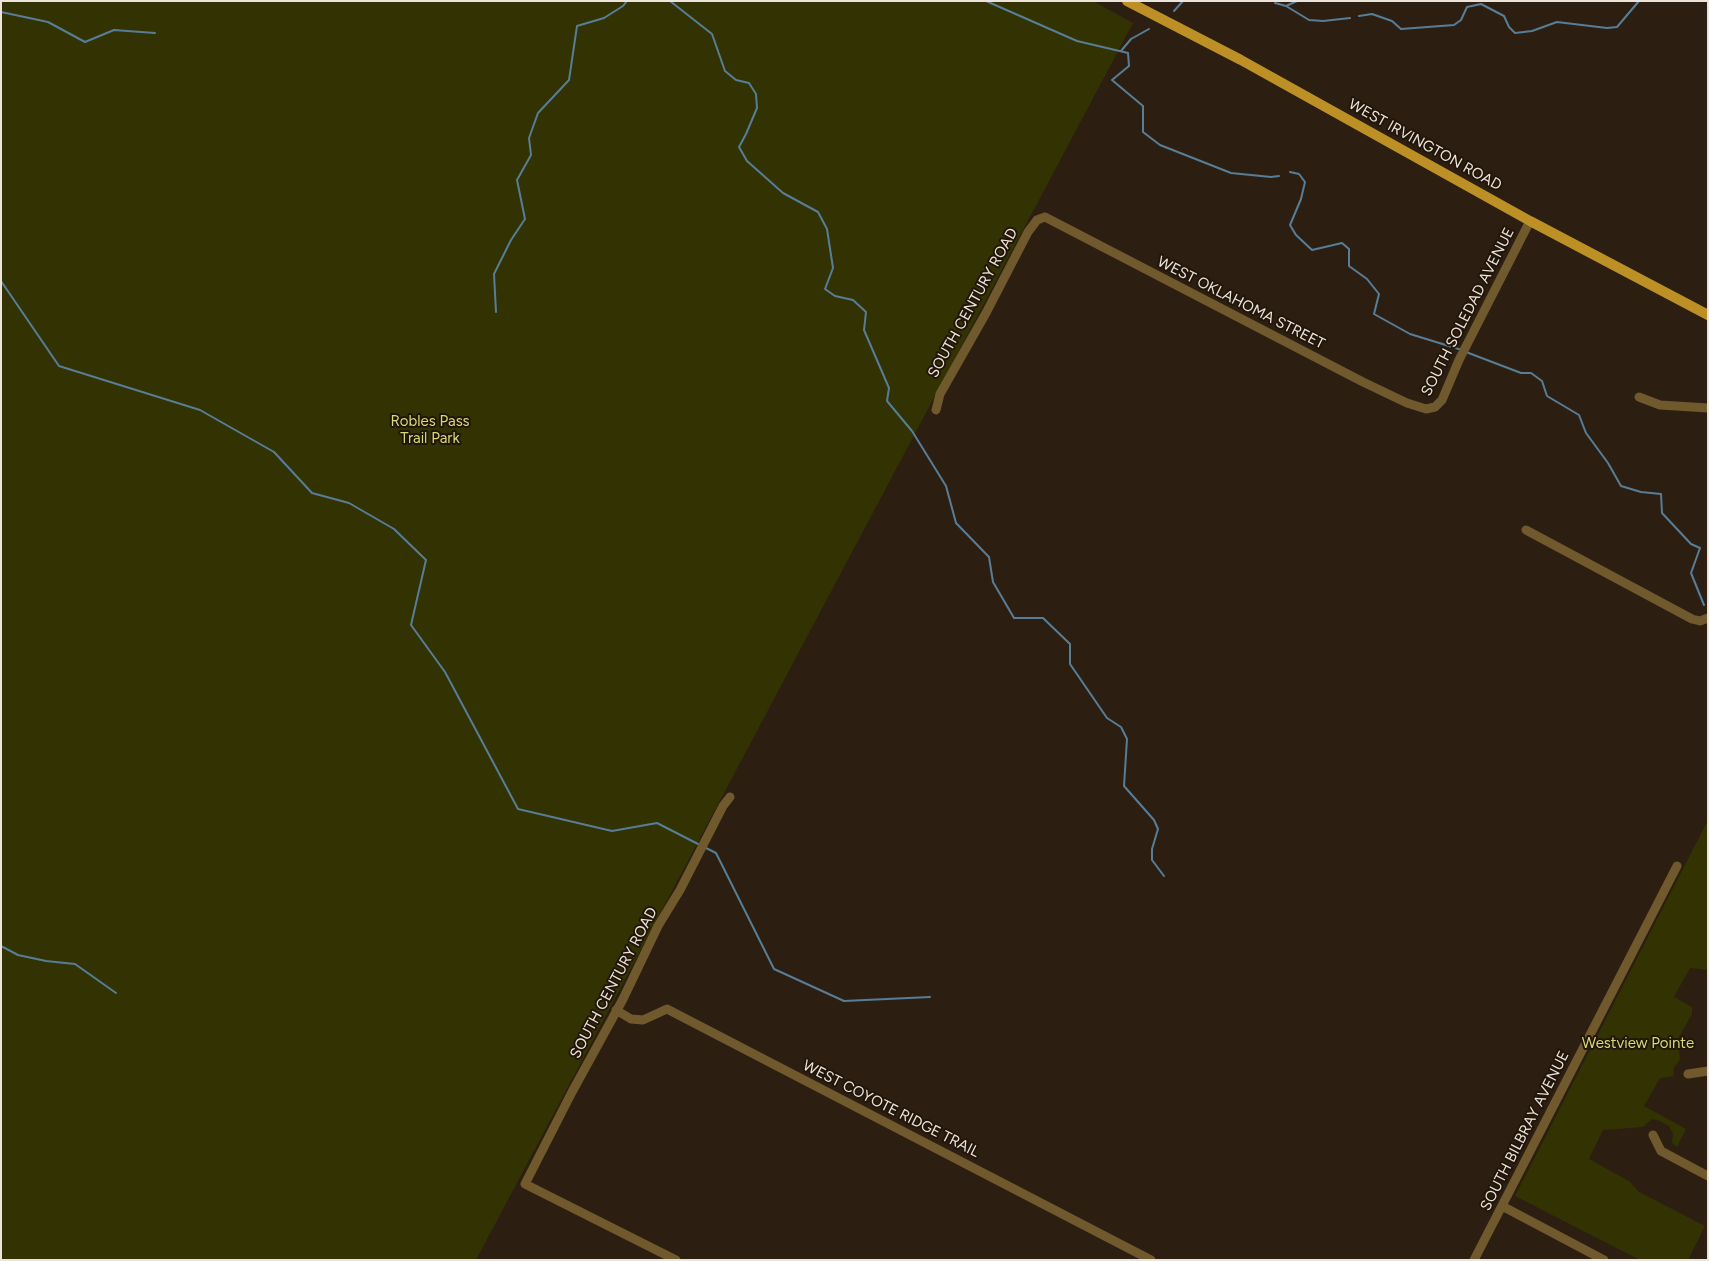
<!DOCTYPE html>
<style>
body{margin:0}
#map{position:relative;width:1709px;height:1261px;overflow:hidden;background:#2c1f12;font-family:Figtree,sans-serif}
canvas{display:block}
.frame{position:absolute;inset:0;border:2px solid #ece3da;pointer-events:none}
</style>
<div id="map">
<canvas width="1709" height="1261"></canvas>
<div class="frame"></div>
</div>
<script>
const ctx = document.querySelector('canvas').getContext('2d');
ctx.lineJoin = 'round';
function fill(path, color) {
  ctx.fillStyle = color;
  ctx.fill(path, 'evenodd');
}
function shape(rows) {
  const path = new Path2D();
  for (const r of rows) {
    path.moveTo(r[0], r[1]);
    for (let i = 2; i < r.length; i += 2) path.lineTo(r[i], r[i + 1]);
  }
  return path;
}
function strokePath(path, color, width, dash) {
  ctx.strokeStyle = color;
  ctx.lineWidth = width;
  ctx.lineCap = dash ? 'butt' : 'round';
  ctx.setLineDash(dash || []);
  ctx.stroke(path);
}
function label(font, color, halo, rows, align = 'center') {
  ctx.font = font + ' Figtree,sans-serif';
  ctx.lineWidth = 4;
  ctx.setLineDash([]);
  ctx.textBaseline = 'middle';
  ctx.strokeStyle = halo;
  ctx.fillStyle = color;
  for (const [text, x, y, turn = 0] of rows) {
    ctx.save();
    ctx.translate(x, y);
    ctx.rotate((+turn || 0) * Math.PI / 180);
    ctx.textAlign = isNaN(turn) ? turn : align;
    if (halo) ctx.strokeText(text, 0, 0);
    ctx.fillText(text, 0, 0);
    ctx.restore();
  }
}
fill(shape([
 [1,1,1093,1,1133,23,476,1260,1,1260],
 [1708,820,1708,970,1690,968,1674,997,1692,1007,1692,1014,1678,1039,1680,1059,1674,1068,1673,1076,1660,1078,1644,1106,1686,1129,1677,1147,1672,1143,1673,1134,1669,1126,1660,1121,1652,1119,1643,1127,1603,1130,1589,1159,1629,1181,1639,1192,1705,1226,1688,1260,1640,1260,1515,1196]
]), '#323202');
strokePath(shape([
 [670,1,712,34,725,71,736,80,749,83,756,94,757,108,746,134,739,147,747,161,783,193,818,212,827,229,833,268,825,289,835,296,853,300,866,312,864,330,889,388,887,401,912,431,946,486,956,523,989,557,993,582,1014,618,1043,618,1070,644,1070,664,1107,718,1121,727,1127,739,1124,786,1154,820,1158,829,1152,849,1152,860,1164,876],
 [986,1,1077,41,1128,53,1129,66,1112,80,1143,106,1143,132,1160,145,1231,173,1271,177,1279,176],
 [1275,3,1286,6,1297,1],
 [1286,6,1309,20,1323,21,1350,18],
 [1174,11,1183,1],
 [1,12,48,22,85,42,114,30,155,33],
 [1359,16,1372,14,1392,21,1401,29,1454,25,1461,20,1467,7,1481,4,1504,16,1509,27,1515,33,1532,31,1557,22,1607,28,1617,27,1639,1],
 [1121,51,1131,39,1149,29],
 [1290,172,1299,174,1305,182,1301,199,1290,225,1296,235,1312,250,1342,243,1349,249,1349,266,1367,279,1379,294,1374,314,1410,334,1462,350],
 [1,281,59,366,200,410,274,452,312,493,349,503,394,529,426,560,411,625,445,672,518,809,612,831,657,823,700,845],
 [496,312,494,274,511,240,525,219,517,180,531,155,529,138,538,113,569,80,577,26,604,18,623,6,627,1],
 [1466,352,1521,373,1531,373,1542,381,1547,396,1579,415,1586,433,1608,463,1621,486,1641,492,1661,494,1662,513,1691,544,1700,548,1691,573,1704,605],
 [704,847,716,853,774,969,844,1001,930,997],
 [1,946,18,955,46,961,75,964,116,993]
]), '#577d97', 2);
strokePath(shape([
 [1639,397,1660,405,1708,408],
 [936,410,940,394,986,313,1028,232,1037,220,1045,217,1363,382,1407,403,1426,409,1435,407,1442,400,1459,360,1530,221],
 [1526,530,1692,619,1700,621,1708,618],
 [616,1010,631,1019,643,1020,667,1009,1151,1260],
 [1688,1074,1708,1071],
 [1653,1135,1661,1151,1708,1176],
 [1502,1206,1604,1260],
 [676,1260,525,1184,572,1092,623,999,658,926,680,890,723,806,730,797],
 [1474,1260,1677,866]
]), '#6f592d', 9);
strokePath(shape([
 [1127,1,1241,60,1530,221,1708,315]
]), '#bd9026', 10);
label('15px', '#ece3da', '#221509', [
 ["WEST IRVINGTON ROAD",1425,145,29],
 ["SOUTH CENTURY ROAD",973,303,-61],
 ["WEST OKLAHOMA STREET",1241,303,27],
 ["SOUTH SOLEDAD AVENUE",1468,312,-63],
 ["SOUTH CENTURY ROAD",614,983,-62],
 ["WEST COYOTE RIDGE TRAIL",891,1109,27],
 ["SOUTH BILBRAY AVENUE",1525,1131,-63]
]);
label('15px', '#d6d978', '#221509', [
 ["Robles Pass",430,422],
 ["Trail Park",430,439],
 ["Westview Pointe",1638,1044]
]);
</script>
